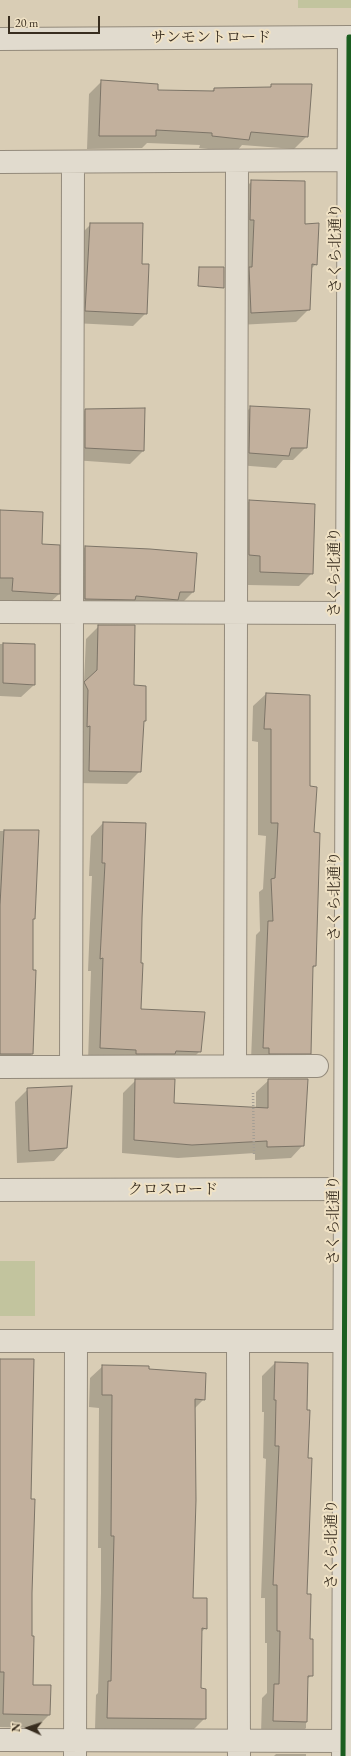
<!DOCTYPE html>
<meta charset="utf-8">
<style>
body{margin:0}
#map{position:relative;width:351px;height:1756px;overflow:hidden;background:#d9cdb5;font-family:"EB Garamond",serif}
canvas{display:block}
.north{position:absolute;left:8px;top:1708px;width:40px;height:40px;-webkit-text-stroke:3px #f0e2c5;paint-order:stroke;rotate:273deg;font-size:11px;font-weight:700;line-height:16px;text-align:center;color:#382d1f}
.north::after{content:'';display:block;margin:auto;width:14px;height:18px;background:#382d1f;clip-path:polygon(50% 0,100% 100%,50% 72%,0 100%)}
.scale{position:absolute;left:8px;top:16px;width:92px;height:18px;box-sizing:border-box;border:2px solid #382d1f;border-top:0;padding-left:5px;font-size:12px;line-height:14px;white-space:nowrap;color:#382d1f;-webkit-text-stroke:3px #f0e2c5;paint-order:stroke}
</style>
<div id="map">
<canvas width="351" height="1756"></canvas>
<div class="north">N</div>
<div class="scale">20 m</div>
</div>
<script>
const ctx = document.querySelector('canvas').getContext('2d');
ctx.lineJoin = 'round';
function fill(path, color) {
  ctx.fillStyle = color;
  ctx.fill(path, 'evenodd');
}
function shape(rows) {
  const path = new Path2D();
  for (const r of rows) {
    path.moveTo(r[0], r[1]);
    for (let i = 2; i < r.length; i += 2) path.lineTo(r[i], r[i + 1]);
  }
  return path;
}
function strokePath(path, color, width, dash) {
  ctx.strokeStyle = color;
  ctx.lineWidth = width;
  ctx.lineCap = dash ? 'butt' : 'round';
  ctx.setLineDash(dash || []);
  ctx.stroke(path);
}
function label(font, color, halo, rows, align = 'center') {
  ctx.font = font + ' "EB Garamond","Noto Serif JP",serif';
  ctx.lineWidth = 4;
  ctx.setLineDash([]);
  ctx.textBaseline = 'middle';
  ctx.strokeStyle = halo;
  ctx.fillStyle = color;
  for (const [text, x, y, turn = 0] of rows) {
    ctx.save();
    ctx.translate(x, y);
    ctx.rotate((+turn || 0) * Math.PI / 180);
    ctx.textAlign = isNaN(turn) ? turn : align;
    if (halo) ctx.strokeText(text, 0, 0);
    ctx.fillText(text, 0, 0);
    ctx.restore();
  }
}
fill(shape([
 [298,0,351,0,351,8,298,8],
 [0,1261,35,1261,35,1316,0,1316]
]), '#c2c49e');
fill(shape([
 [102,81,157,91,211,92,214,89,269,88,272,85,307,136,294,149,242,145,236,152,199,148,200,145,147,143,142,148,87,149,89,94],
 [252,181,304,225,316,264,311,269,309,309,296,322,238,325,239,194],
 [91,224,141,265,146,313,133,326,73,323,78,237],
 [251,407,306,447,293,460,283,460,276,468,237,465,238,420],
 [85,410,143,451,130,464,73,460,73,423],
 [249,501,312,573,299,586,248,585,248,569,236,568,236,514],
 [0,511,41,545,59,594,46,606,0,603],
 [85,547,194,591,181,604,72,612,72,559],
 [99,626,132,686,145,720,142,723,140,771,127,784,77,783,72,695,84,683,86,639],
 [0,644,34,644,34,685,21,697,0,696],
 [266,694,309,787,313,833,315,966,312,969,310,1053,298,1066,251,1060,256,935,260,931,259,892,263,889,266,836,258,835,258,742,252,741,253,706],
 [103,823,141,918,140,1010,200,1051,187,1064,88,1061,91,971,88,971,92,876,89,876,91,836],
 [0,831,38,831,34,918,32,921,32,1054,20,1067,0,1067],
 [136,1080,173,1104,256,1108,256,1092,269,1080,303,1145,291,1158,255,1160,255,1153,178,1158,122,1153,123,1093],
 [28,1089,66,1148,54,1161,17,1163,15,1102],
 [0,1360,30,1500,32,1686,49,1715,36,1728,0,1727],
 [275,1363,306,1595,312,1675,306,1680,306,1728,293,1741,261,1734,262,1698,267,1693,267,1643,265,1643,265,1598,261,1598,266,1459,263,1458,264,1412,262,1412,262,1376],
 [103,1366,148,1370,204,1399,194,1409,192,1599,206,1628,200,1633,200,1689,205,1718,192,1731,95,1729,96,1695,98,1693,101,1593,101,1548,98,1548,99,1408,89,1407,90,1378],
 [276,1754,306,1754,306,1756,274,1756]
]), '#0003');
const building = shape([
 [101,80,158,84,158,90,214,91,214,88,271,87,271,84,312,84,308,137,251,132,249,140,212,136,212,133,156,130,156,136,99,136,101,80],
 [251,180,305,181,305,224,319,223,317,265,312,264,310,310,251,313,249,267,252,267,254,220,250,220,251,180],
 [90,223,143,223,142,264,149,264,147,314,85,311,90,223],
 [199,267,224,267,224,288,198,286,199,267],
 [250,406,310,409,307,448,291,448,289,456,249,453,250,406],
 [145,408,144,451,85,448,85,409,145,408],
 [249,500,315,504,313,574,260,572,260,556,249,555,249,500],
 [0,510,43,512,42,544,60,545,60,594,12,591,13,578,0,578,0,510],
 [85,546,150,549,197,553,194,592,180,592,178,600,136,596,135,600,85,599,85,546],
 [98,625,135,625,134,685,146,686,146,721,144,721,141,772,89,771,90,726,87,727,88,690,84,682,97,670,98,625],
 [3,643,35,644,35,685,3,683,3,643],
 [266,693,310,695,310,786,317,787,314,832,320,833,316,966,313,966,311,1054,269,1054,269,1048,263,1048,268,921,273,921,271,879,275,878,278,823,271,823,271,729,264,729,266,693],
 [103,822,146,823,142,918,141,963,143,963,141,1009,205,1012,201,1052,176,1051,175,1054,136,1054,136,1050,100,1048,103,958,100,959,105,863,102,863,103,822],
 [4,830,39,830,35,919,33,919,33,970,36,970,33,1054,0,1054,0,905,4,830],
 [135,1079,175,1079,174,1103,268,1108,268,1079,308,1079,304,1146,267,1147,267,1141,192,1145,134,1140,135,1079],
 [72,1086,67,1148,29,1151,27,1088,72,1086],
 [0,1359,34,1359,31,1499,35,1499,32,1593,32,1636,34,1636,33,1685,51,1685,50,1715,3,1714,4,1672,0,1672,0,1359],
 [275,1362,308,1363,307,1410,310,1410,308,1458,312,1458,307,1594,311,1594,310,1639,313,1639,313,1676,308,1676,307,1722,273,1721,274,1684,279,1684,280,1631,277,1631,277,1585,273,1585,279,1446,275,1446,276,1400,274,1400,275,1362],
 [102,1365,149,1366,149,1369,206,1373,205,1400,195,1399,196,1500,193,1598,207,1598,207,1629,202,1628,201,1688,206,1689,206,1719,107,1718,108,1681,111,1681,113,1579,114,1536,111,1536,112,1395,102,1395,102,1365]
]);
fill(building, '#c2b09d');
strokePath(building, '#7c7467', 1);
const minor = shape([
 [0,162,351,160],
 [0,612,351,613],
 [235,1066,237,161],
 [0,1067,317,1066],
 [71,1067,73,162],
 [0,1341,345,1341],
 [238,1341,239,1756],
 [0,1740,351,1741],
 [75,1756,76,1341],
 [343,1756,349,37]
]);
const tertiary = shape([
 [0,39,351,37],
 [0,1190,351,1189]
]);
strokePath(minor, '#938a7b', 24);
strokePath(tertiary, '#938a7b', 24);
strokePath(shape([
 [253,1093,254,1154]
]), '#a49e94', 2.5, [1, 2]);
strokePath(minor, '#e1dbce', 22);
strokePath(tertiary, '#e1dbce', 22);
strokePath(shape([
 [343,1756,349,37,351,37]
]), '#1b5e20', 5);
label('15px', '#382d1f', '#f0e2c5', [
 ["サンモントロード",211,38],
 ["さくら北通り",336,248,-90],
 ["さくら北通り",335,572,-90],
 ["さくら北通り",335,896,-90],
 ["クロスロード",173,1190],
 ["さくら北通り",334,1220,-90],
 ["さくら北通り",332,1544,-90]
]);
</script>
